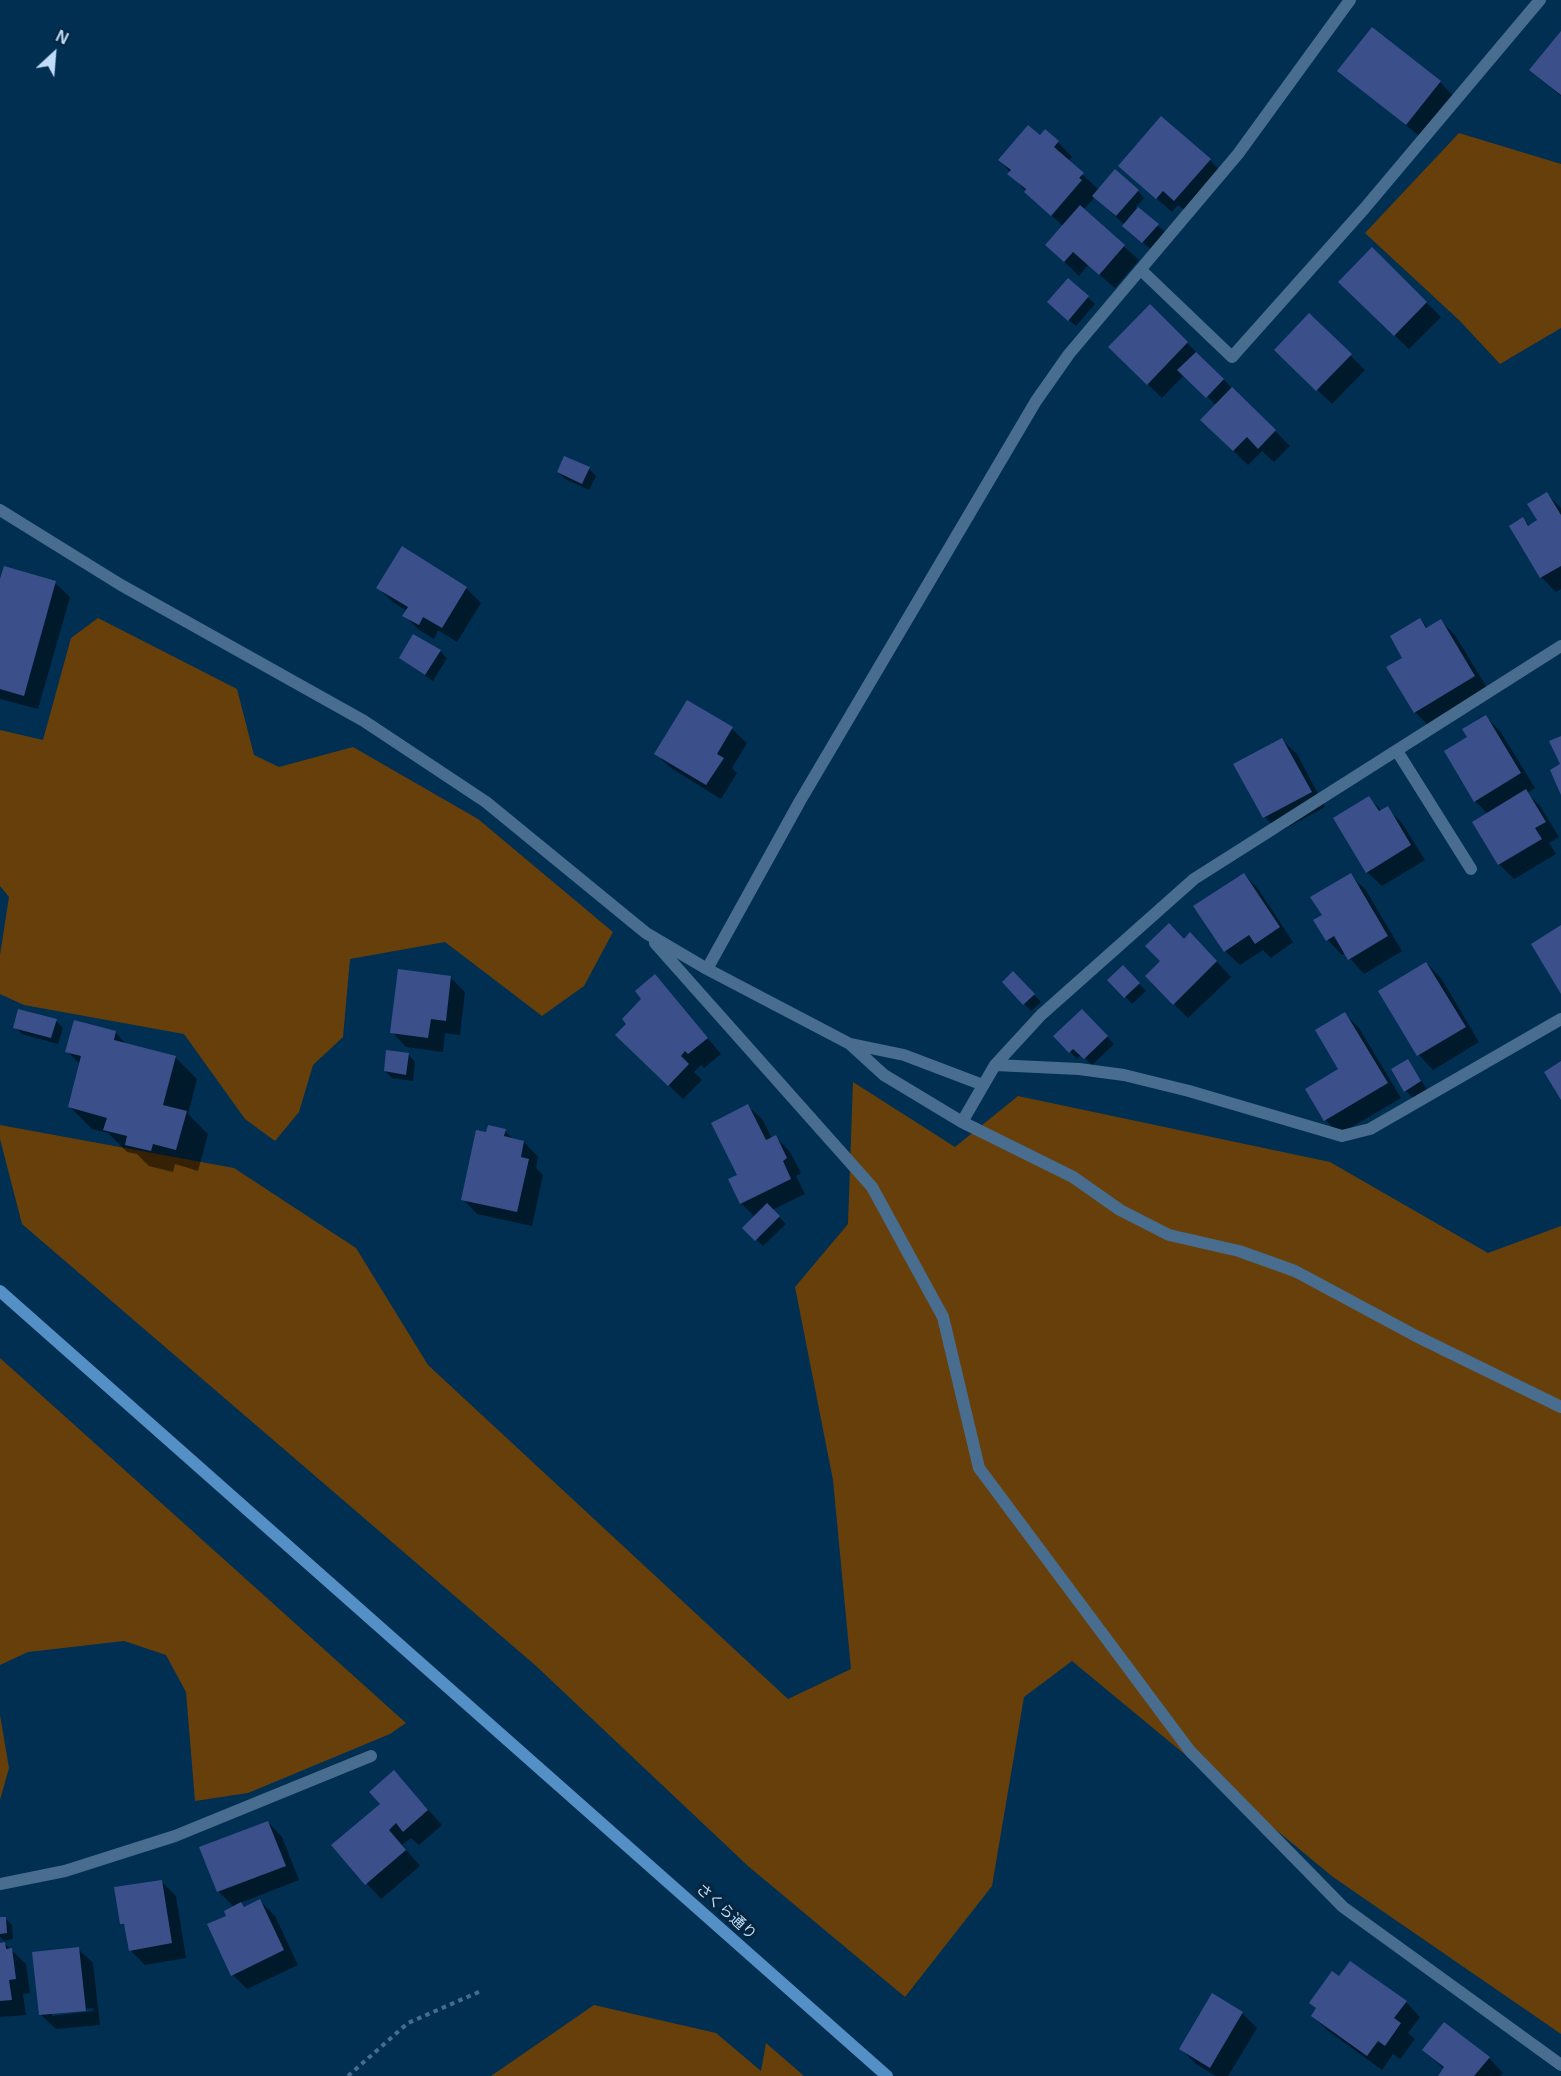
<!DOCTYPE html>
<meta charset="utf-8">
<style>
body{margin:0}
#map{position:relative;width:1561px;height:2076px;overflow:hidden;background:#002f52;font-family:Arial,sans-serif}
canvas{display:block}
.north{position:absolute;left:24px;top:24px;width:60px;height:60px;-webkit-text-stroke:4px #06253e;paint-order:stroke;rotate:26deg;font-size:16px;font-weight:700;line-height:24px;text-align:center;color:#bfdcf8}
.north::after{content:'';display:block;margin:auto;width:21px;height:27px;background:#bfdcf8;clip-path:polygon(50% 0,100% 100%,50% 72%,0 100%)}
</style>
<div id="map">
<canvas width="1561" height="2076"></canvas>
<div class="north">N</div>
</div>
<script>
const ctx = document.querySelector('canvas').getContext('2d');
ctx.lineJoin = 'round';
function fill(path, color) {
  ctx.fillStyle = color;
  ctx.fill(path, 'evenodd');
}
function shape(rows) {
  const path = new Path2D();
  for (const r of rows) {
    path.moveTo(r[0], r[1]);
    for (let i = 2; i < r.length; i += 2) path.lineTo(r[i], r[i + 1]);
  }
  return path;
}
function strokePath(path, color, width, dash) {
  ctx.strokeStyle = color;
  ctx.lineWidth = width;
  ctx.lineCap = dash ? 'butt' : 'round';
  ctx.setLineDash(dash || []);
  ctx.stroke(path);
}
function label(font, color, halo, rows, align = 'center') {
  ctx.font = font + ' Arial,"Noto Sans JP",sans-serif';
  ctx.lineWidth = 6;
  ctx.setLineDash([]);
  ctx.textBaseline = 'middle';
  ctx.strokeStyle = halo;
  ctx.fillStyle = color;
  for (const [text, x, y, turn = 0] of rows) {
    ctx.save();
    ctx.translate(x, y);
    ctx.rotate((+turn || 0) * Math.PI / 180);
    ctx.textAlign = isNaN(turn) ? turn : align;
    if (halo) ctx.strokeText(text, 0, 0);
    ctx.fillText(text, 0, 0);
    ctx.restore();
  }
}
fill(shape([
 [1459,133,1561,164,1561,328,1500,364,1460,321,1365,233],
 [98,618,237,689,254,755,279,767,353,747,478,819,613,932,584,986,542,1016,445,942,350,959,343,1037,313,1065,299,1112,275,1141,245,1119,184,1034,24,1005,0,994,0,955,9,897,0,886,0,730,43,740,71,638],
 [853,1082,955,1147,1018,1096,1330,1162,1488,1253,1561,1226,1561,2034,1333,1877,1072,1661,1024,1697,992,1886,905,1997,748,1866,535,1665,22,1224,0,1139,0,1125,234,1168,356,1248,428,1365,788,1699,851,1669,833,1480,795,1287,848,1224],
 [0,1358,406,1723,390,1734,248,1793,195,1801,186,1692,166,1655,124,1641,28,1652,0,1665],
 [0,1715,9,1768,0,1800],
 [594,2005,716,2033,761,2071,766,2043,804,2076,491,2076]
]), '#673f0b');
fill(shape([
 [1561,33,1561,96,1531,70],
 [1339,71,1440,82,1454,97,1422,138],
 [1040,137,1058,142,1072,157,1068,161,1099,190,1138,191,1144,198,1136,207,1165,232,1150,249,1095,197,1083,210,1139,260,1115,288,1088,265,1079,276,1047,245,1063,226,1026,192,1000,160],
 [1210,160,1224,175,1190,215,1178,205,1172,212,1120,166],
 [1372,249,1441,317,1409,349,1340,282],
 [1068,280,1095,304,1076,326,1056,309],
 [1150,306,1290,446,1274,462,1262,451,1248,465,1216,434,1216,405,1184,375,1162,398,1110,347],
 [1309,315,1365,370,1332,404,1291,364],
 [589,469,596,476,589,490,565,479,558,472],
 [1547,494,1561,508,1561,589,1556,592,1541,577,1511,526,1523,519,1530,526,1539,520],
 [402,548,466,588,481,603,457,642,438,630,434,639,419,630,404,615,407,611,393,602,378,588],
 [55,583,70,597,38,709,0,699,0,584],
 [1420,619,1428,628,1441,621,1455,635,1489,691,1430,727,1415,712,1404,658],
 [440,651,447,658,433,681,400,658],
 [688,702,732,729,747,743,732,768,737,773,721,799,671,768,656,754],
 [1486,717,1500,731,1535,788,1527,793,1540,806,1559,837,1549,843,1556,854,1514,879,1499,864,1474,823,1488,814,1475,801,1469,737],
 [1282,740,1297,754,1325,807,1279,832,1265,817,1235,764],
 [1369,798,1382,811,1387,808,1402,823,1425,860,1382,886,1367,872],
 [1244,874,1258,889,1293,942,1271,958,1263,950,1240,965,1225,951],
 [1350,875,1365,889,1402,951,1364,974,1345,953,1342,955,1328,940,1315,920,1324,915],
 [1184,941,1205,949,1231,977,1188,1018,1174,1004],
 [1426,963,1441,978,1479,1042,1433,1070,1419,1055],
 [1123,967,1146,991,1132,1004,1110,980],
 [1013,973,1041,1002,1031,1011,1004,982],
 [655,976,721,1054,704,1068,701,1065,694,1072,702,1080,683,1099,617,1035,628,1024],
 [450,977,465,992,460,1035,445,1033,443,1052,406,1047,392,1032],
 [1082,1011,1114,1044,1092,1065,1081,1055,1077,1059,1055,1036],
 [1345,1014,1359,1028,1401,1098,1340,1134,1325,1120,1341,1070],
 [56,1021,63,1028,58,1044,22,1034,15,1027],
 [115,1032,127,1045,175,1057,197,1079,188,1114,208,1134,198,1171,175,1164,173,1172,149,1166,137,1154,127,1152,108,1133,92,1129,70,1107,81,1065,67,1051],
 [408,1054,415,1062,413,1081,392,1078,385,1071],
 [1407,1060,1427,1089,1413,1098,1406,1091],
 [748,1106,763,1120,772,1139,776,1137,790,1152,801,1173,796,1176,805,1194,772,1210,786,1224,763,1246,745,1228,755,1217,741,1203,730,1180,739,1176],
 [505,1131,514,1140,524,1142,538,1157,536,1168,543,1175,532,1226,477,1214,463,1199,487,1133],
 [394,1772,442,1825,419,1845,411,1838,402,1845,420,1866,381,1899,333,1846,382,1804],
 [268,1822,282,1837,299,1880,240,1903,245,1908,260,1901,275,1916,298,1965,247,1989,233,1975,228,1917,234,1907,218,1891],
 [161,1881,176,1896,186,1958,145,1965,130,1950,126,1928,122,1923],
 [5,1918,12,1925,13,1939,4,1941,0,1937,0,1919],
 [0,1944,5,1944,26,1964,30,1993,23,1994,26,2015,0,2017],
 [78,1949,93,1963,100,2025,56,2029,41,2015],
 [93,2008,94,2011,52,2016,52,2013],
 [1340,1978,1406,2002,1420,2017,1408,2033,1415,2039,1400,2059,1393,2054,1382,2070,1327,2030,1313,2016],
 [1242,2013,1257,2028,1228,2076,1216,2076,1196,2064,1181,2049],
 [1424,2050,1489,2058,1503,2073,1500,2076,1440,2076,1444,2069]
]), '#0007');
fill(shape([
 [1372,27,1441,81,1406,125,1337,71],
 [1561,31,1561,95,1529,70],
 [1161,116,1211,159,1174,201,1163,191,1156,199,1118,166],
 [1028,125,1040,135,1045,129,1059,141,1054,147,1084,173,1079,178,1082,180,1051,216,1024,192,1026,189,1007,174,1011,170,998,160],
 [1115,169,1139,190,1116,216,1092,196],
 [1080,205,1125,245,1099,275,1073,252,1064,262,1045,245],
 [1138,207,1159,224,1142,243,1122,226],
 [1372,247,1427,302,1394,336,1338,282],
 [1068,278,1089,296,1068,321,1047,302],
 [1150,304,1188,342,1147,385,1108,347],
 [1309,313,1352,354,1316,391,1274,350],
 [1196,352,1224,379,1206,398,1177,370],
 [1232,387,1276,430,1258,449,1247,437,1233,451,1200,420],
 [564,456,590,467,582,484,557,472],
 [1547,492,1561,515,1561,566,1540,578,1509,526,1523,517,1528,526,1537,520,1527,504],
 [402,546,467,587,442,628,423,617,419,625,402,616,408,607,376,588],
 [4,566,56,581,24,696,0,689,0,579],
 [1420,618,1426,628,1441,619,1475,676,1414,713,1386,667,1402,658,1390,636],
 [413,634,441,650,425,675,399,658],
 [687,700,733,727,717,754,724,758,706,785,654,754],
 [1486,715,1521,773,1474,802,1444,751,1467,737,1462,729],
 [1561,736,1561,795,1550,770,1560,764,1549,741],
 [1282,738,1312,792,1263,818,1233,764],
 [1526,789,1546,822,1535,828,1542,839,1498,865,1472,822],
 [1369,796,1379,811,1388,806,1411,845,1366,873,1333,818],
 [1244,873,1280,927,1255,944,1249,935,1224,952,1193,906],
 [1351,873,1388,936,1348,960,1334,936,1326,941,1313,920,1322,915,1310,897],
 [1169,923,1184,939,1190,932,1217,961,1173,1005,1145,976,1160,961,1145,946],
 [1561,925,1561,994,1531,944],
 [1426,962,1466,1027,1417,1056,1378,991],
 [1123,965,1140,983,1124,998,1107,980],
 [398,969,451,976,446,1021,431,1019,428,1038,390,1033],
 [1013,971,1035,994,1023,1005,1002,982],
 [655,974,708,1038,688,1054,685,1051,681,1056,689,1064,668,1086,615,1035,626,1024,622,1019,641,999,635,991],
 [18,1009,57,1019,51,1038,13,1028],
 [1082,1009,1108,1036,1084,1059,1073,1049,1069,1053,1053,1036],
 [1345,1012,1388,1083,1324,1121,1305,1089,1338,1069,1315,1030],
 [74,1020,116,1031,114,1040,176,1056,163,1105,187,1111,176,1150,153,1144,151,1151,125,1145,127,1136,103,1130,107,1118,68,1107,81,1056,65,1052],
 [386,1050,409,1053,406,1075,384,1071],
 [1408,1059,1421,1081,1404,1092,1391,1069],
 [1561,1061,1561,1100,1544,1072],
 [748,1104,766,1140,776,1135,787,1158,783,1161,791,1179,740,1204,728,1179,737,1175,711,1123],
 [488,1125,506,1129,504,1136,524,1141,521,1157,529,1159,517,1212,461,1200,476,1130,486,1132],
 [767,1203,780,1216,755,1241,742,1228],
 [394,1770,428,1810,403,1832,396,1823,389,1830,406,1850,365,1885,331,1845,380,1804,369,1792],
 [268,1821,286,1866,217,1892,199,1847],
 [162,1880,172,1943,129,1951,124,1924,120,1924,114,1887],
 [260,1899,284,1950,231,1976,207,1924,226,1916,224,1911,241,1902,244,1907],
 [0,1917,6,1917,7,1933,0,1934],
 [5,1942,6,1949,12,1948,16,1979,9,1980,12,2000,0,2001,0,1943],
 [79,1947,86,2011,39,2015,32,1952],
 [1350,1961,1407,2001,1394,2018,1401,2023,1385,2046,1378,2041,1367,2056,1311,2016,1316,2008,1309,2003,1332,1971,1339,1976],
 [1212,1993,1243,2012,1210,2068,1179,2049],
 [1444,2022,1490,2057,1474,2076,1438,2076,1444,2067,1422,2050]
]), '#3b508a');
strokePath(shape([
 [348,2076,408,2023,481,1991]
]), '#456e8e', 4, [4.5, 4.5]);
strokePath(shape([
 [1141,270,1232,357,1364,209,1540,0],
 [0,510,121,585,364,721,486,802,646,933,707,969,850,1044,884,1075,962,1122,1073,1177,1120,1210,1169,1235,1239,1251,1295,1271,1416,1336,1561,1407],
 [1397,751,1471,869],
 [655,943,872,1187,943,1317,979,1468,1190,1751,1343,1907,1561,2065],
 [707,969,800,801,1036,401,1069,354,1238,154,1350,0],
 [851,1044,904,1055,983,1085],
 [995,1065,1079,1069,1124,1075,1189,1091,1342,1136,1370,1129,1561,1019],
 [962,1122,995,1065,1041,1015,1194,879,1561,646],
 [0,1884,65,1871,175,1836,371,1756]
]), '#486d8f', 12);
strokePath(shape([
 [0,1291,887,2076]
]), '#5490c5', 12);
label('15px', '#bfdcf8', '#06253e', [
 ["さくら通り",726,1912,42]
]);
</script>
